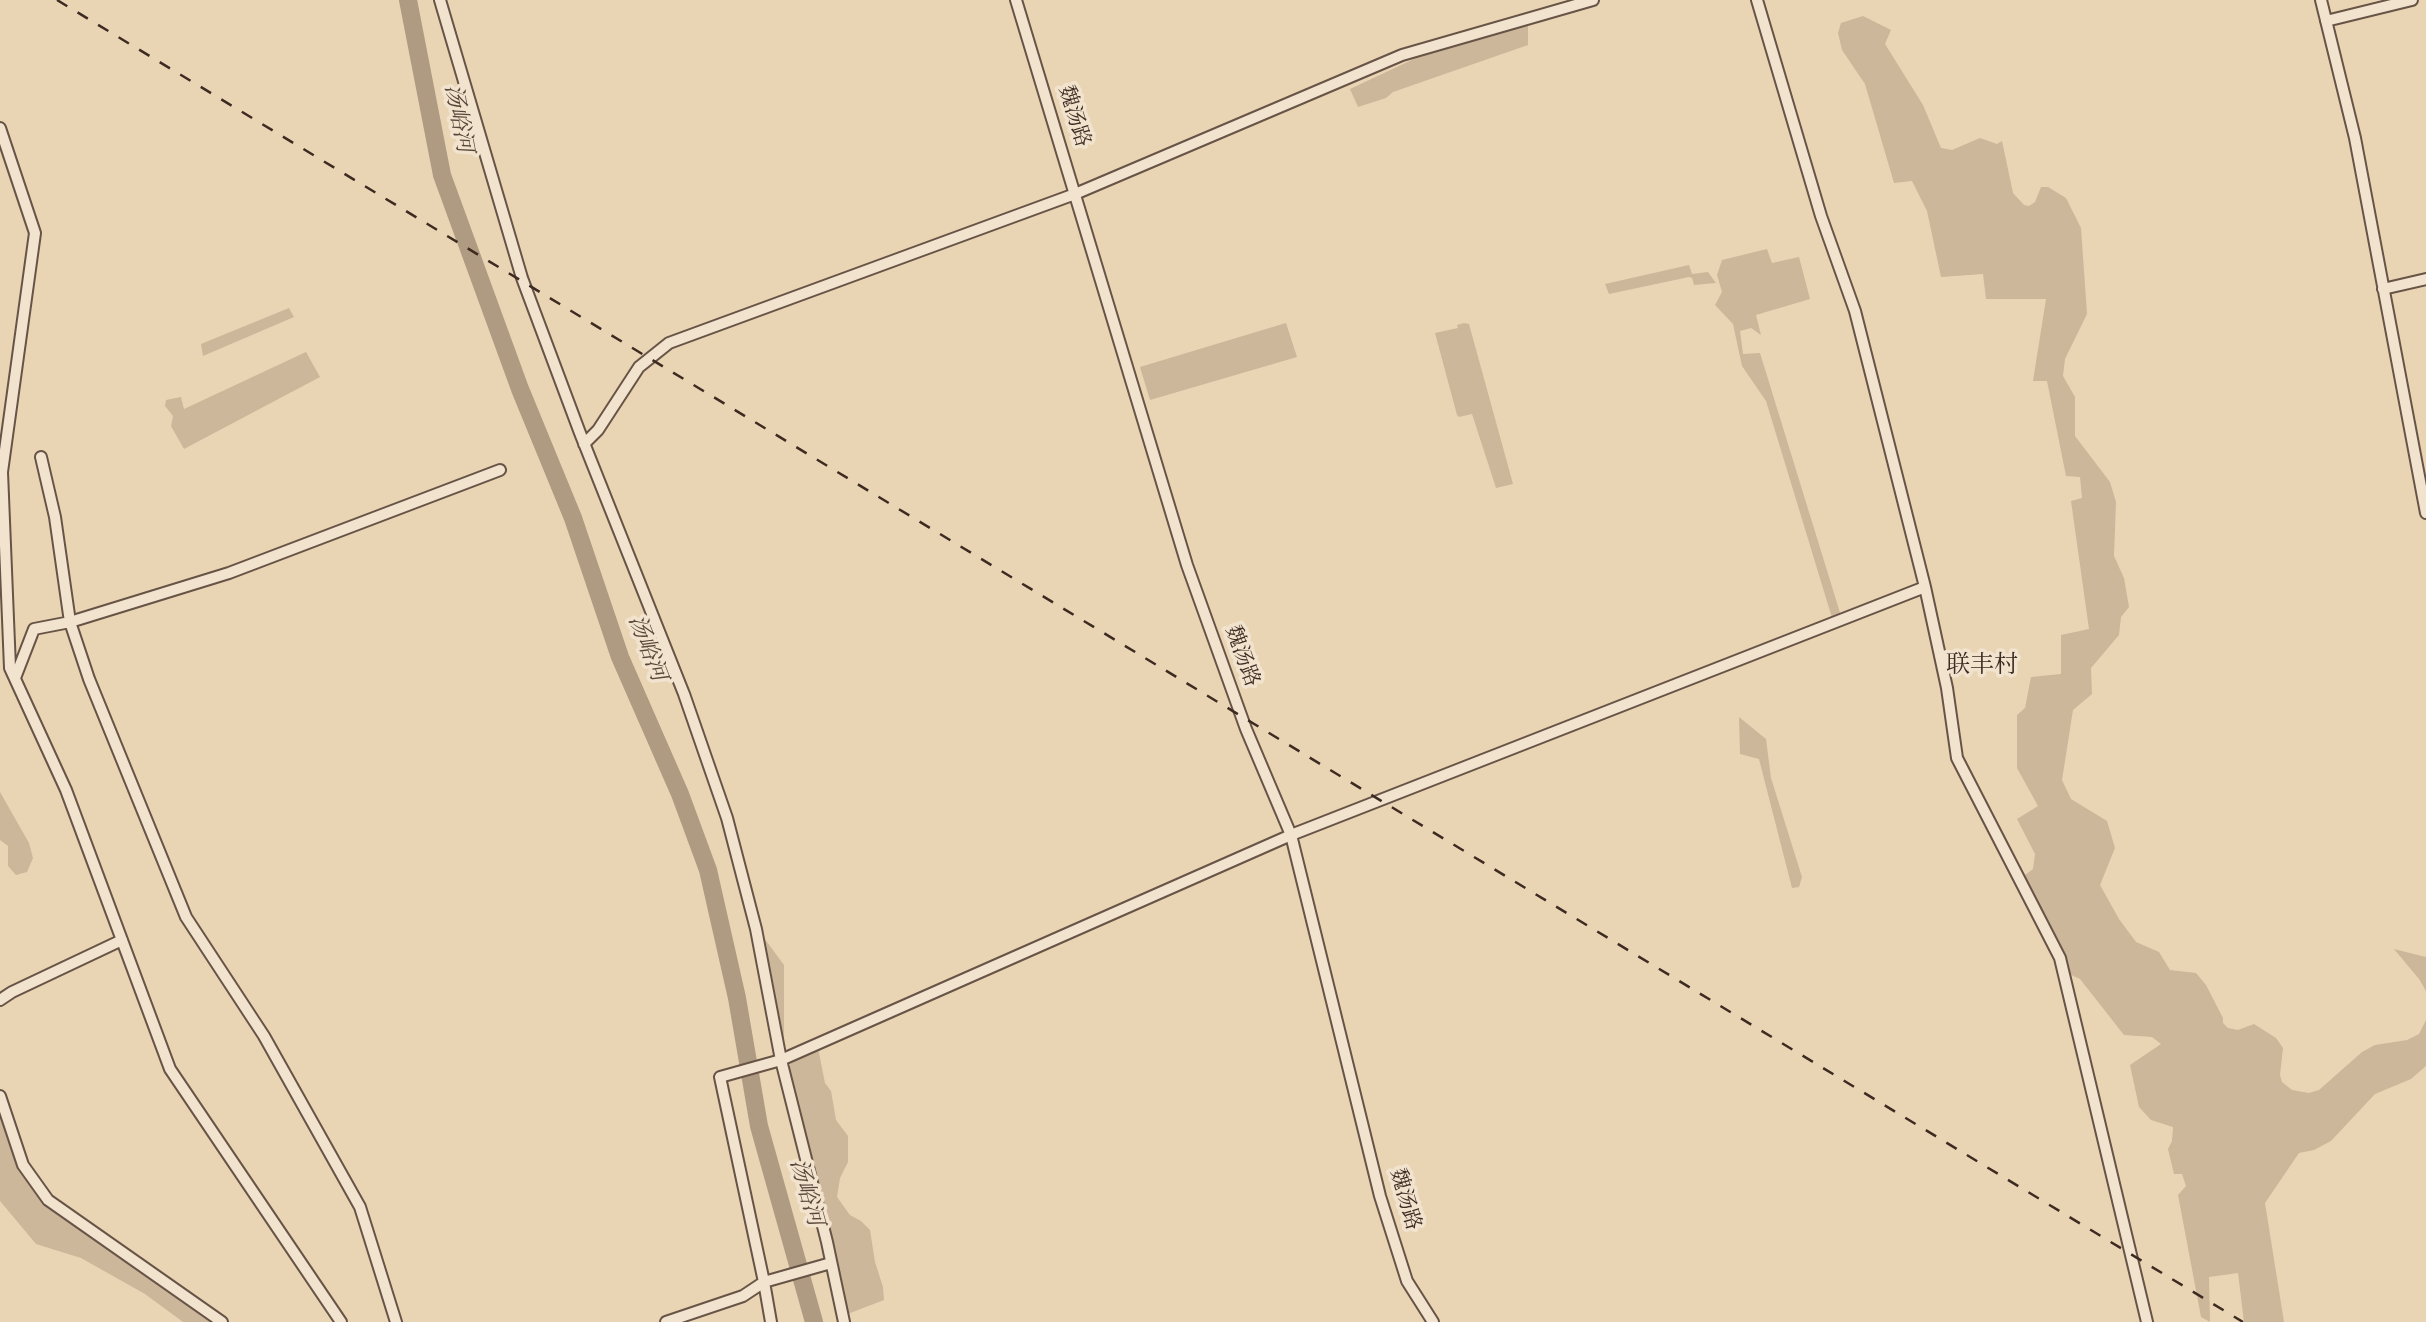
<!DOCTYPE html>
<meta charset="utf-8">
<style>
body{margin:0}
canvas{display:block;background:#e9d4b4}
</style>
<canvas width="2426" height="1322"></canvas>
<script>
const ctx = document.querySelector('canvas').getContext('2d');
ctx.lineJoin = 'round';
function fill(path, color) {
  ctx.fillStyle = color;
  ctx.fill(path, 'evenodd');
}
function shape(rows) {
  const path = new Path2D();
  for (const r of rows) {
    path.moveTo(r[0], r[1]);
    for (let i = 2; i < r.length; i += 2) path.lineTo(r[i], r[i + 1]);
  }
  return path;
}
function strokePath(path, color, width, dash) {
  ctx.strokeStyle = color;
  ctx.lineWidth = width;
  ctx.lineCap = dash ? 'butt' : 'round';
  ctx.setLineDash(dash || []);
  ctx.stroke(path);
}
function label(font, color, halo, rows, align = 'center') {
  ctx.font = font + ' "Sorts Mill Goudy","Noto Serif SC",serif';
  ctx.lineWidth = 7;
  ctx.setLineDash([]);
  ctx.textBaseline = 'middle';
  ctx.strokeStyle = halo;
  ctx.fillStyle = color;
  for (const [text, x, y, turn = 0] of rows) {
    ctx.save();
    ctx.translate(x, y);
    ctx.rotate((+turn || 0) * Math.PI / 180);
    ctx.textAlign = isNaN(turn) ? turn : align;
    if (halo) ctx.strokeText(text, 0, 0);
    ctx.fillText(text, 0, 0);
    ctx.restore();
  }
}
fill(shape([
 [1863,16,1891,30,1885,44,1923,105,1941,148,1952,150,1980,138,1997,144,2002,141,2013,193,2024,205,2029,206,2035,202,2041,187,2048,187,2066,198,2081,228,2087,314,2065,359,2063,376,2075,397,2075,436,2110,482,2116,502,2114,556,2124,578,2129,607,2121,617,2119,635,2091,668,2092,694,2073,710,2062,780,2071,799,2107,821,2115,848,2100,885,2119,919,2136,942,2159,952,2170,970,2196,973,2206,985,2223,1018,2223,1023,2228,1028,2238,1030,2254,1024,2276,1038,2283,1048,2280,1075,2282,1082,2292,1090,2309,1093,2319,1090,2362,1052,2375,1045,2407,1040,2419,1034,2426,1020,2426,1066,2411,1079,2375,1094,2331,1141,2314,1150,2299,1153,2265,1203,2284,1322,2244,1322,2238,1273,2209,1277,2210,1322,2201,1317,2178,1195,2186,1186,2182,1174,2174,1174,2168,1149,2172,1141,2173,1127,2151,1120,2139,1107,2130,1065,2161,1044,2152,1037,2124,1035,2080,979,2067,973,2021,878,2033,869,2035,854,2017,819,2038,806,2017,768,2017,715,2025,708,2031,677,2061,674,2061,635,2089,629,2071,501,2082,498,2080,477,2066,476,2047,381,2033,381,2046,299,1986,299,1983,274,1941,277,1927,211,1912,181,1894,183,1865,84,1842,50,1838,33,1841,23],
 [1528,21,1528,45,1393,92,1386,98,1358,107,1350,89,1433,50],
 [1767,249,1772,263,1799,257,1810,299,1756,315,1761,335,1751,328,1740,331,1743,354,1760,353,1841,616,1833,621,1766,401,1742,366,1733,324,1715,305,1722,292,1717,275,1722,260],
 [1689,265,1692,274,1708,272,1716,283,1694,285,1692,278,1689,277,1609,294,1605,284],
 [289,308,294,317,203,356,201,344],
 [1286,323,1297,357,1150,400,1140,367],
 [1464,323,1469,324,1513,484,1496,488,1472,414,1459,417,1457,415,1435,333,1458,328,1457,325],
 [306,352,320,377,184,449,171,426,173,416,165,406,166,400,181,397,184,409],
 [1739,717,1766,739,1771,778,1802,877,1799,887,1792,888,1759,759,1740,754],
 [0,792,29,843,33,858,27,872,16,875,8,866,8,846,0,840],
 [759,937,764,938,784,965,784,1043],
 [2394,949,2426,957,2426,991,2419,979],
 [818,1048,825,1083,831,1091,836,1120,848,1136,848,1162,840,1178,837,1197,850,1215,861,1221,870,1230,875,1262,883,1287,884,1300,845,1315,841,1281,789,1068,791,1063],
 [0,1107,2,1119,30,1181,219,1322,183,1322,145,1294,81,1258,36,1244,0,1201]
]), '#ccb79b');
strokePath(shape([
 [408,0,442,175,520,389,573,518,620,657,680,794,708,870,737,998,759,1126,814,1322]
]), '#af9a82', 18);
const minor = shape([
 [440,0,522,278,580,433,684,694,727,818,756,929,781,1060,827,1242,844,1322],
 [1016,0,1187,565,1246,729,1291,835,1380,1196,1407,1281,1433,1322],
 [1757,0,1821,216,1855,311,1925,587,1947,688,1957,758,2060,958,2147,1322],
 [2321,0,2355,138,2426,513],
 [2326,21,2412,0],
 [0,128,35,233,2,472,10,668,66,790,170,1069,341,1322],
 [2383,289,2426,279],
 [584,444,598,430,639,367,669,343,1075,194,1402,55,1593,0],
 [41,457,55,517,70,622,89,679,186,917,264,1036,360,1207,396,1322],
 [15,678,34,629,70,622,229,573,500,470],
 [0,1000,12,992,122,940],
 [0,1096,23,1165,48,1200,222,1322],
 [666,1322,743,1296,764,1282,831,1263],
 [771,1322,764,1282,720,1077,781,1060,1291,835,1925,587]
]);
strokePath(minor, '#685446', 14);
strokePath(minor, '#f1e3ce', 10);
strokePath(shape([
 [57,0,2243,1322]
]), '#3d2a21', 2.5, [12, 12]);
label('21px', '#3d2a21', '#f1e3ce', [
 ["魏汤路",1072,117,73],
 ["魏汤路",1240,657,70],
 ["魏汤路",1403,1200,74]
]);
label('italic 23px', '#5a4639', '#f1e3ce', [
 ["汤峪河",456,119,79],
 ["汤峪河",645,649,69],
 ["汤峪河",804,1193,74]
]);
label('24px', '#3d2a21', '#f1e3ce', [
 ["联丰村",1982,668]
]);
</script>
